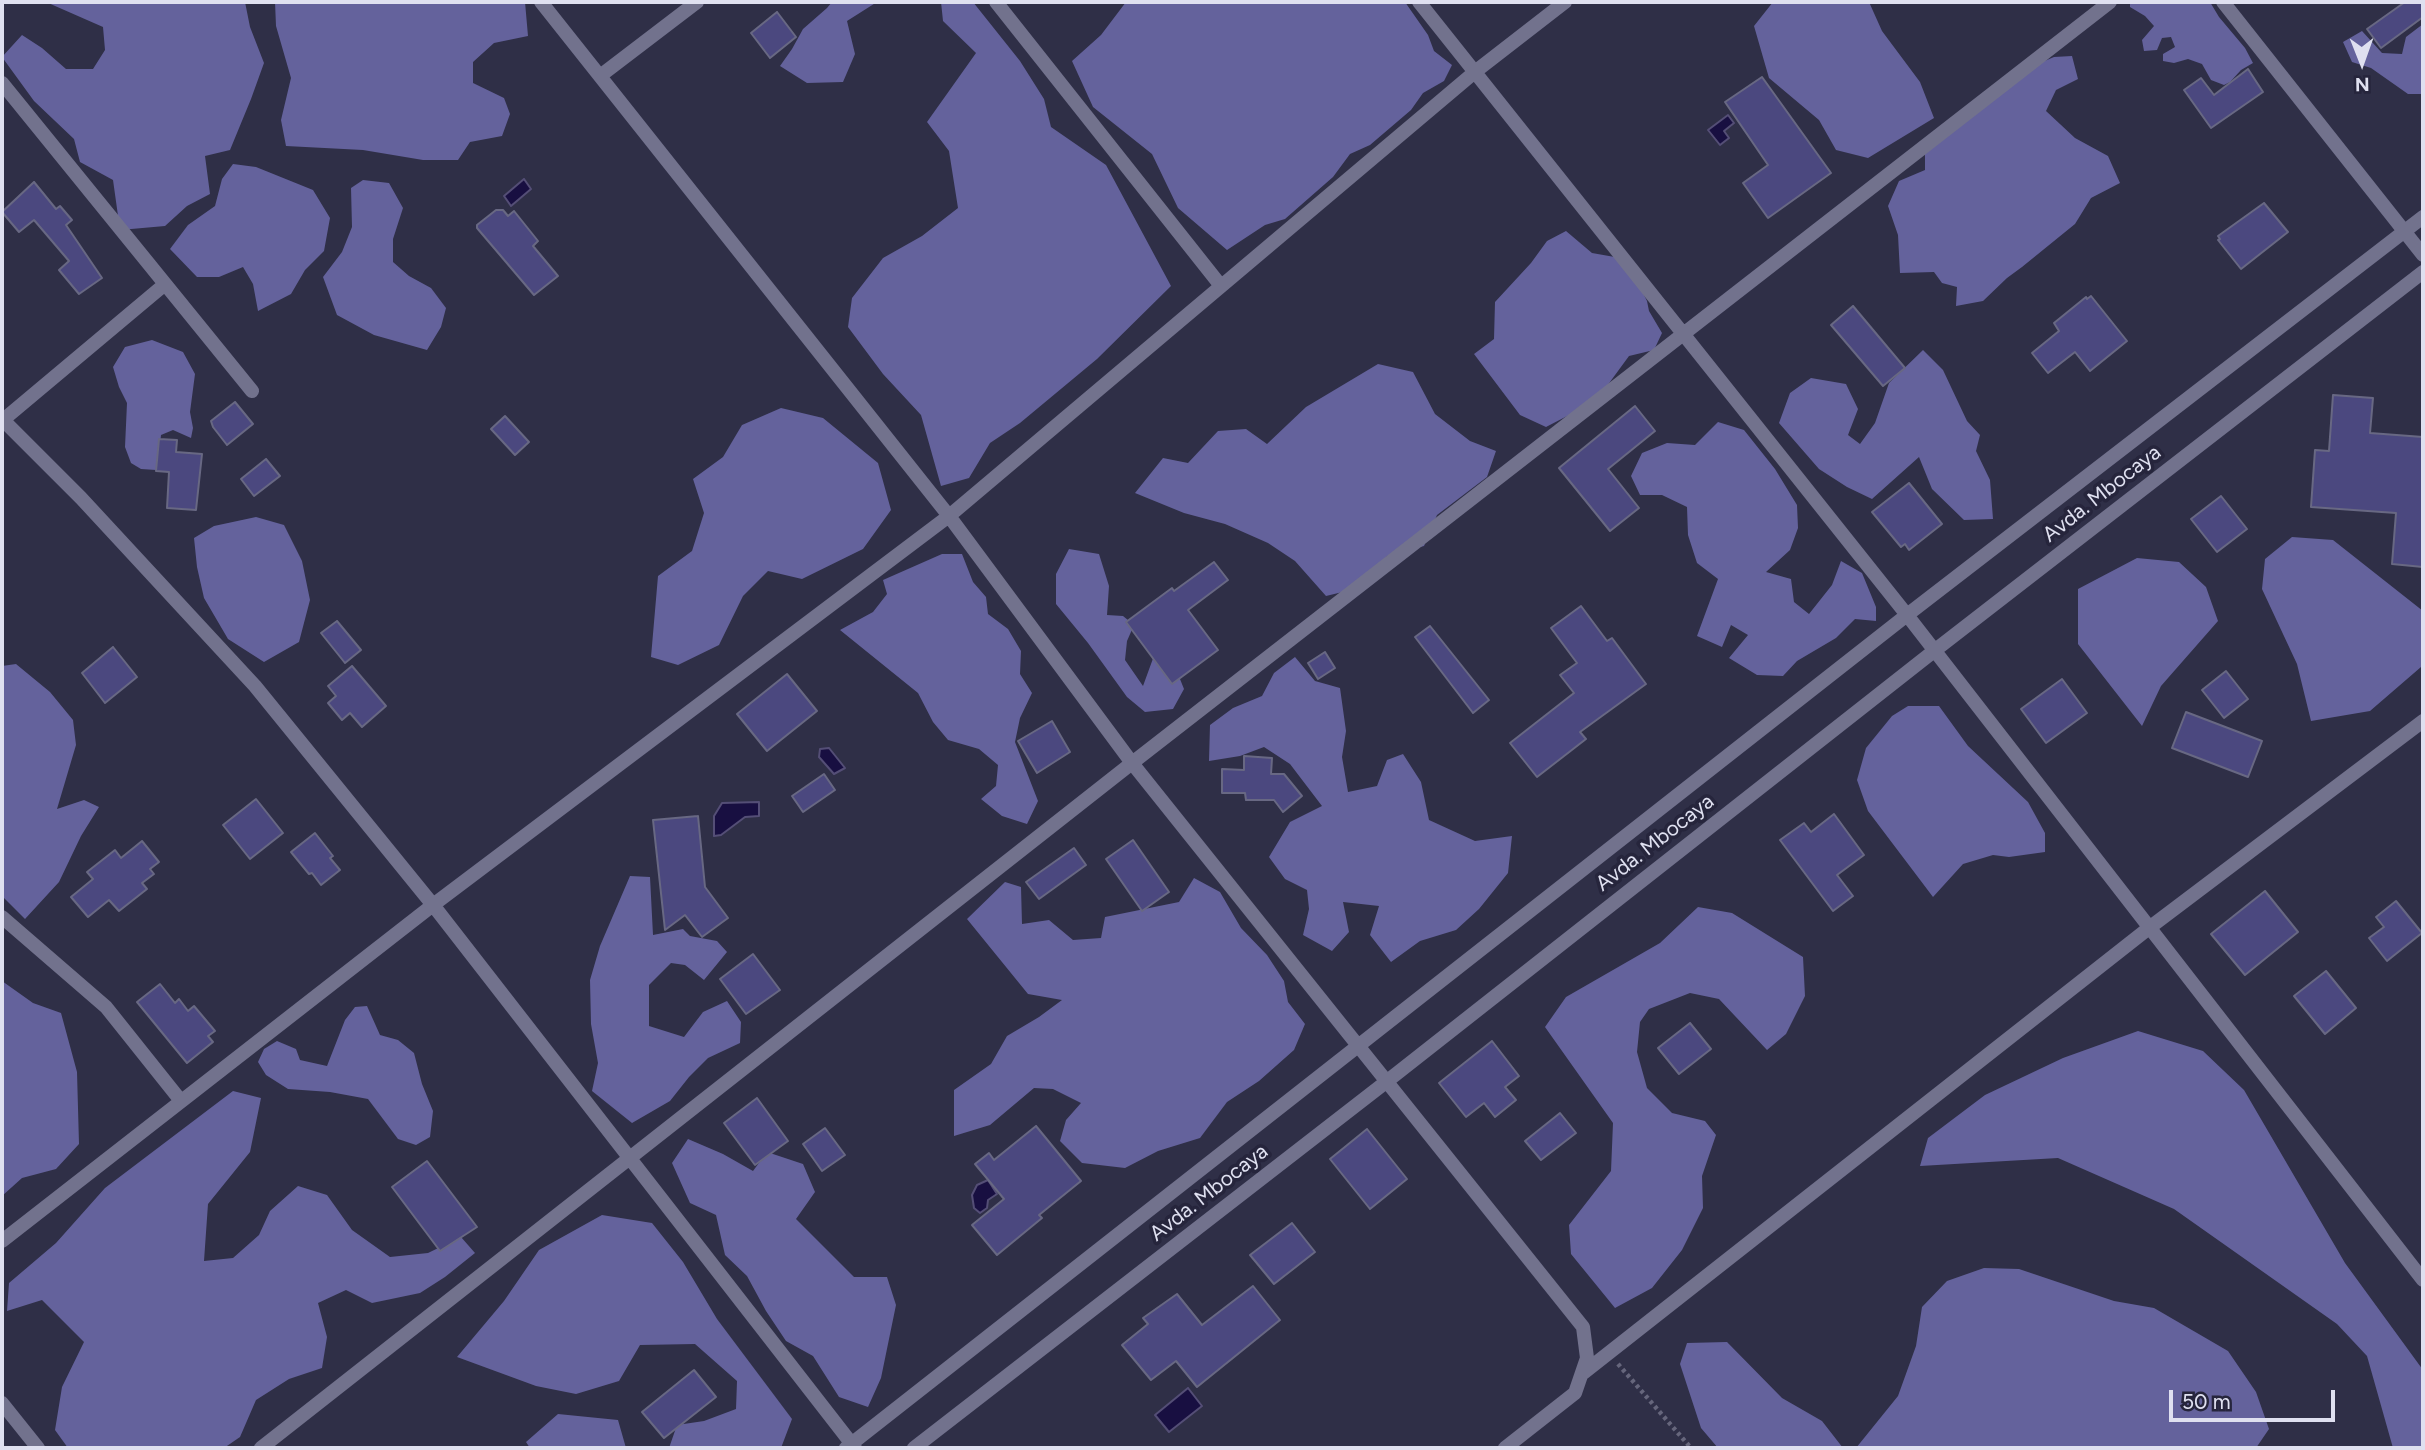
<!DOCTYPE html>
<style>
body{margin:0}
#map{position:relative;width:2425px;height:1450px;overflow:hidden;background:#2f2f47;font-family:Figtree,sans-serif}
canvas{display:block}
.frame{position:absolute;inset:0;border:4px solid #dfe0f0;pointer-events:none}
.north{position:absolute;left:2327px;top:28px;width:70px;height:70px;-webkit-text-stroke:5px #26253c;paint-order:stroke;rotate:179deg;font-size:19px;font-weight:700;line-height:28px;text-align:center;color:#dfe0f0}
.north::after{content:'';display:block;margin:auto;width:24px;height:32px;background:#dfe0f0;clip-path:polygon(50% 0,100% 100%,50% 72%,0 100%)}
.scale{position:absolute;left:2169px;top:1390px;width:166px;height:32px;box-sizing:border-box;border:4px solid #dfe0f0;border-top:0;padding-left:9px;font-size:21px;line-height:24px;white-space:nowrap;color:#dfe0f0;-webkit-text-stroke:5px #26253c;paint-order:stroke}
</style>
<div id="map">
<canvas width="2425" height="1450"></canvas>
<div class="frame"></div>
<div class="north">N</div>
<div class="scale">50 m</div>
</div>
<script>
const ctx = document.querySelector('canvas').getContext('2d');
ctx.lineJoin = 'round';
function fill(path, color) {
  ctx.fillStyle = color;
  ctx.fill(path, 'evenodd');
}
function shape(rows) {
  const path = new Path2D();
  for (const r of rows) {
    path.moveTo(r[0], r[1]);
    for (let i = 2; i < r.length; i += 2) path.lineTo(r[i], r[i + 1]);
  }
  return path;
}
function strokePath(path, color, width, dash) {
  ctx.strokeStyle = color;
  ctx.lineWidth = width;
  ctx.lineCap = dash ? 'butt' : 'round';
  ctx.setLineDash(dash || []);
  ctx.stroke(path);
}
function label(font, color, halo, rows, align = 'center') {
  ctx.font = font + ' Figtree,sans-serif';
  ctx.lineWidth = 7;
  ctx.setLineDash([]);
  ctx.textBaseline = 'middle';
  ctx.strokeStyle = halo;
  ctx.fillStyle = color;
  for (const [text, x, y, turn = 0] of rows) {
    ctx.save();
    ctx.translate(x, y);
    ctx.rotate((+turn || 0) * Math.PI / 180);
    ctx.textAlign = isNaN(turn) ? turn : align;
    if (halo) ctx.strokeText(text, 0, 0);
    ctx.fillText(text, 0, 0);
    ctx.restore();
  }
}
fill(shape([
 [46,2,245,2,250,27,264,63,251,99,230,150,205,156,210,194,187,206,165,226,120,230,113,180,80,162,74,139,34,101,2,57,22,35,42,48,66,69,93,69,105,50,103,27],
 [275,2,525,2,528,36,494,43,473,62,473,83,504,98,510,114,502,136,470,142,458,160,423,160,363,150,286,146,281,120,291,78,276,26],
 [832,2,877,2,847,21,855,54,843,82,807,83,780,66,792,49,803,29,827,8],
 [941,2,973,2,1020,61,1044,99,1051,127,1106,165,1171,286,1097,359,1020,423,990,443,969,478,941,486,921,415,883,374,848,327,852,298,883,258,922,236,958,208,949,151,927,122,976,53,943,21],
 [1126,2,1405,2,1428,35,1434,51,1452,65,1444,81,1423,93,1411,110,1370,145,1350,154,1333,177,1285,219,1265,225,1227,250,1178,208,1152,154,1093,107,1072,61,1101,35],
 [1773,2,1869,2,1882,31,1920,82,1934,118,1868,158,1836,150,1819,120,1769,78,1754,26],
 [2130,2,2210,2,2219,17,2245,48,2253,63,2241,70,2230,82,2224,85,2211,80,2202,64,2188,59,2174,63,2163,61,2163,54,2175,47,2171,37,2162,38,2157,50,2144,51,2142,40,2154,26,2145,16,2130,7],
 [2423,24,2423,94,2408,94,2371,68,2352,62,2343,42,2362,31,2382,53,2402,54,2406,37],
 [2072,56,2078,79,2056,90,2046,111,2075,138,2108,156,2120,183,2091,198,2075,224,2022,267,2007,278,1983,301,1956,306,1957,287,1942,283,1934,272,1900,273,1898,235,1888,206,1899,181,1925,170,1925,146,2016,73,2054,57],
 [233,164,256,167,313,190,330,218,324,251,305,270,291,294,258,311,253,284,243,267,219,277,197,277,170,249,188,225,215,206,222,179],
 [363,180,389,183,403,208,393,239,393,262,409,276,431,288,446,308,441,327,427,350,374,335,337,315,323,277,342,252,352,227,351,188],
 [1566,231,1592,253,1626,259,1647,301,1649,311,1662,333,1654,350,1629,356,1596,401,1546,427,1520,415,1474,354,1494,339,1495,302,1531,263,1547,241],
 [152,340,183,352,195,374,190,412,193,428,191,438,173,430,161,435,160,445,163,456,156,470,141,469,131,463,125,447,127,403,119,387,113,367,125,347],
 [1923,350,1943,370,1967,421,1980,435,1976,451,1990,480,1993,519,1964,520,1932,489,1919,457,1872,499,1847,487,1819,469,1779,423,1790,393,1811,378,1846,384,1858,409,1848,435,1860,444,1875,423,1889,383],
 [1378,364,1413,372,1435,414,1470,441,1496,451,1487,477,1437,515,1424,546,1387,556,1363,587,1326,596,1295,561,1268,543,1225,524,1184,513,1135,493,1163,458,1188,463,1218,431,1246,429,1267,444,1306,407],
 [781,408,823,418,878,463,891,510,863,549,802,579,768,571,743,596,719,645,678,665,651,657,658,576,692,551,704,513,693,479,723,457,742,425],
 [1718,422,1744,430,1775,469,1797,505,1798,528,1790,550,1766,572,1791,579,1794,602,1809,614,1832,585,1841,561,1862,573,1876,607,1876,621,1855,619,1836,638,1797,661,1783,676,1757,675,1729,658,1748,635,1731,625,1722,647,1697,636,1718,579,1697,563,1688,535,1687,507,1662,495,1640,495,1631,476,1642,453,1667,443,1695,445],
 [256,517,284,525,302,561,310,600,299,642,264,662,228,639,204,598,197,567,194,538,214,526],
 [2292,537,2333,540,2423,611,2421,667,2370,711,2311,721,2297,664,2262,589,2265,559],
 [1069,549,1099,554,1109,586,1107,615,1123,616,1134,625,1127,641,1125,660,1143,686,1155,653,1176,669,1184,689,1173,709,1145,712,1127,697,1088,643,1056,604,1056,574],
 [942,554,962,554,973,582,986,597,988,614,1008,629,1021,651,1020,674,1032,693,1020,718,1015,742,1038,801,1027,824,1002,816,981,799,996,786,998,765,979,749,948,740,933,722,918,693,840,630,873,612,887,594,883,580],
 [2137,558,2179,562,2206,587,2218,621,2161,686,2142,726,2078,644,2078,589],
 [1295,657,1315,681,1340,688,1346,731,1342,757,1348,792,1377,786,1387,760,1403,754,1421,782,1429,820,1475,841,1512,836,1508,873,1479,909,1456,930,1420,941,1391,962,1370,935,1379,906,1343,902,1349,932,1332,951,1303,935,1309,909,1307,890,1285,879,1269,857,1290,822,1322,806,1290,764,1264,747,1240,756,1209,761,1210,725,1233,708,1262,696,1274,673],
 [16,664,50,692,73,720,76,745,57,809,84,800,99,807,81,836,59,882,25,919,2,896,2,666],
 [1908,706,1939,706,1968,746,2028,802,2045,833,2045,852,2009,857,1993,855,1963,864,1933,897,1868,811,1857,780,1866,748,1892,716],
 [630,876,650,877,653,935,683,929,690,936,717,941,727,952,704,980,685,965,671,963,649,985,649,1026,684,1037,703,1012,727,1001,741,1022,740,1043,708,1058,689,1077,670,1101,632,1123,592,1091,598,1063,591,1024,590,980,600,946],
 [1194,878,1220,892,1241,928,1267,955,1284,981,1288,1002,1305,1024,1294,1050,1259,1081,1227,1102,1200,1138,1158,1151,1125,1168,1082,1163,1060,1141,1066,1120,1081,1103,1053,1089,1034,1088,990,1125,954,1136,954,1090,991,1064,1007,1036,1039,1017,1062,1000,1028,994,967,919,1005,882,1021,887,1022,924,1049,920,1073,940,1101,938,1105,917,1179,902],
 [1698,907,1732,913,1803,957,1805,996,1786,1034,1767,1050,1719,999,1690,993,1649,1009,1640,1022,1637,1052,1647,1088,1672,1113,1705,1121,1716,1135,1702,1176,1703,1208,1682,1250,1652,1288,1615,1308,1571,1254,1569,1225,1611,1171,1613,1123,1545,1027,1566,997,1660,943],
 [2,981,33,1003,61,1013,77,1072,79,1144,56,1169,22,1178,2,1196],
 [367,1006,380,1035,398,1040,414,1053,422,1084,433,1111,430,1137,416,1145,398,1139,368,1099,330,1092,288,1089,266,1075,258,1062,264,1049,277,1041,296,1049,300,1060,327,1066,345,1020,355,1007],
 [2138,1031,2203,1051,2244,1090,2345,1263,2423,1370,2423,1448,2393,1448,2367,1356,2337,1324,2174,1209,2058,1158,1920,1166,1928,1138,1985,1095,2063,1058],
 [233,1091,261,1098,250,1152,208,1204,204,1261,233,1258,259,1235,270,1211,298,1186,327,1195,352,1230,390,1257,428,1253,461,1237,475,1253,445,1277,420,1293,372,1303,346,1290,318,1303,327,1337,322,1368,289,1379,256,1400,240,1437,224,1448,68,1448,55,1430,62,1387,84,1342,42,1300,7,1311,9,1283,56,1243,105,1188],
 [688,1139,723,1154,753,1171,767,1152,803,1164,815,1192,796,1219,854,1277,887,1277,896,1305,881,1378,868,1407,839,1397,813,1356,786,1341,766,1311,747,1276,725,1255,716,1215,690,1203,672,1163],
 [602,1215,652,1223,683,1262,717,1319,792,1419,781,1448,669,1448,677,1425,704,1421,736,1409,737,1381,695,1344,640,1345,619,1381,576,1394,536,1386,457,1357,504,1301,539,1250],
 [1984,1268,2019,1269,2114,1301,2154,1308,2228,1351,2256,1392,2269,1429,2256,1448,1856,1448,1898,1396,1916,1346,1922,1307,1947,1281],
 [1727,1342,1782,1398,1822,1421,1843,1448,1718,1448,1701,1428,1680,1364,1687,1343],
 [558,1414,618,1420,626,1448,530,1448,526,1442]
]), '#64629c');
const water = shape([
 [1728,115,1734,123,1724,131,1729,138,1720,145,1708,130,1728,115],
 [524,179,531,189,511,206,504,196,524,179],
 [829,748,845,768,834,774,819,757,820,749,829,748],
 [759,802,759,816,745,817,721,835,714,836,714,816,722,803,759,802],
 [988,1180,997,1194,988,1200,987,1208,980,1213,974,1208,972,1195,977,1185,988,1180],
 [1188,1388,1202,1406,1169,1432,1155,1415,1188,1388]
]);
fill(water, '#180f41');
strokePath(water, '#544e76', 2);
const building = shape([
 [2405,2,2423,2,2423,17,2381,48,2367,29,2405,2],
 [777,12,796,37,770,58,751,33,777,12],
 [2248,69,2263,92,2211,128,2184,90,2201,78,2214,95,2248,69],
 [1762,77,1831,173,1768,218,1743,183,1768,165,1725,102,1762,77],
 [34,182,56,209,60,206,72,220,66,225,102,278,79,294,59,270,69,261,34,220,19,232,2,212,34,182],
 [2264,203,2288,232,2241,269,2218,240,2220,239,2218,236,2264,203],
 [496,210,503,210,508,216,514,211,538,241,533,246,558,276,534,295,477,228,477,225,496,210],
 [2091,296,2127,341,2090,371,2075,352,2048,373,2032,353,2059,331,2054,323,2086,297,2087,299,2091,296],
 [1853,306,1905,368,1883,386,1831,325,1853,306],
 [2333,395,2373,398,2370,433,2423,437,2423,567,2392,564,2396,513,2311,507,2315,450,2329,451,2333,395],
 [235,402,253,424,227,445,213,427,211,421,235,402],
 [1635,406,1655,431,1608,469,1639,508,1610,531,1559,468,1635,406],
 [505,416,529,442,515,455,491,429,505,416],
 [159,439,177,440,176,452,202,454,196,510,167,508,169,472,156,471,159,439],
 [266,459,280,476,254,496,241,479,266,459],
 [1909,483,1942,524,1909,550,1905,544,1901,547,1872,512,1909,483],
 [2221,496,2247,529,2217,552,2191,519,2221,496],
 [1214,562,1228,580,1188,610,1218,650,1172,684,1126,622,1172,588,1174,591,1214,562],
 [1581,606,1607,641,1612,638,1646,684,1580,732,1586,739,1537,777,1510,743,1574,693,1560,675,1577,663,1551,628,1581,606],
 [337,621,361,650,345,663,321,633,337,621],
 [1430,626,1489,700,1473,713,1415,637,1430,626],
 [113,647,137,677,105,703,82,673,113,647],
 [1325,652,1335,668,1318,679,1308,663,1325,652],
 [352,666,386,706,362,727,350,713,342,720,328,703,336,696,328,686,352,666],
 [2226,671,2248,699,2224,718,2202,690,2226,671],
 [787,674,817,711,767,751,737,714,787,674],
 [2062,679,2087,713,2046,743,2021,709,2062,679],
 [2186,712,2262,741,2248,777,2172,748,2186,712],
 [1052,721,1070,752,1037,773,1018,741,1052,721],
 [1244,756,1272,758,1271,774,1284,774,1302,796,1283,812,1274,800,1246,800,1245,793,1222,793,1222,769,1244,770,1244,756],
 [824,774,835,790,803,812,792,796,824,774],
 [256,799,283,833,250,859,223,825,256,799],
 [1834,814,1864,855,1837,875,1853,896,1833,911,1780,840,1804,823,1811,832,1834,814],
 [698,816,705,887,728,918,702,937,685,915,665,930,653,820,698,816],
 [315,833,333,856,330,858,340,870,321,885,312,873,309,874,291,852,315,833],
 [1133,840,1169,892,1142,911,1106,859,1133,840],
 [142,841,159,862,150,869,154,874,142,883,147,889,119,911,109,900,88,917,71,897,93,879,87,872,115,850,121,858,142,841],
 [1074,848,1086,865,1039,899,1026,882,1074,848],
 [2265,891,2298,932,2245,975,2211,934,2265,891],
 [2396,901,2422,933,2387,961,2369,938,2384,927,2376,917,2396,901],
 [753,954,780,990,746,1014,720,979,753,954],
 [2326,971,2356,1008,2325,1034,2294,996,2326,971],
 [160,984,175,1003,179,999,188,1011,194,1006,215,1031,208,1036,213,1042,187,1063,137,1002,160,984],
 [1690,1023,1711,1049,1679,1074,1658,1048,1690,1023],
 [1492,1041,1519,1076,1505,1087,1516,1100,1495,1117,1484,1103,1466,1117,1439,1083,1492,1041],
 [757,1098,788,1141,755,1165,724,1123,757,1098],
 [1560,1113,1576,1133,1541,1160,1525,1141,1560,1113],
 [1036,1126,1081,1181,1039,1215,1042,1218,997,1255,972,1225,1004,1199,975,1164,989,1153,994,1160,1036,1126],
 [825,1128,845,1155,822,1171,803,1144,825,1128],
 [1367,1129,1407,1179,1370,1209,1330,1159,1367,1129],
 [427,1161,477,1227,440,1251,392,1187,427,1161],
 [1292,1223,1315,1252,1274,1284,1250,1255,1292,1223],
 [1253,1286,1280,1320,1197,1387,1176,1361,1151,1380,1122,1345,1148,1324,1143,1318,1177,1294,1202,1325,1253,1286],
 [694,1370,716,1397,664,1438,642,1412,694,1370]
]);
fill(building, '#4b487f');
strokePath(building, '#686883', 2);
strokePath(shape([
 [1618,1364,1691,1448]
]), '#66667c', 4.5, [3.5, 3.5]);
strokePath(shape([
 [541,2,949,516,1132,763,1583,1327,1587,1358,1575,1393,1505,1448],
 [996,2,1221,286],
 [1419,2,1907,615,2423,1280],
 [2223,2,2423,255],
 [600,76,697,2],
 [2,83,252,391],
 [2,419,81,498,255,686,433,905,855,1448],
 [3,420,164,285],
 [2,917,106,1007,181,1101],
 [2,1241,433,905,949,516,1476,71,1565,2],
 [1582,1374,2149,928,2423,721],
 [2,1403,38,1448],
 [261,1448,1132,763,2110,2],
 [846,1448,1907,615,2423,217],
 [914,1448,1386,1082,1934,651,2423,272]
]), '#72728d', 14);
label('21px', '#dfe0f0', '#26253c', [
 ["Avda. Mbocaya",2102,494,-38],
 ["Avda. Mbocaya",1655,843,-38],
 ["Avda. Mbocaya",1209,1193,-38]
]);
</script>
